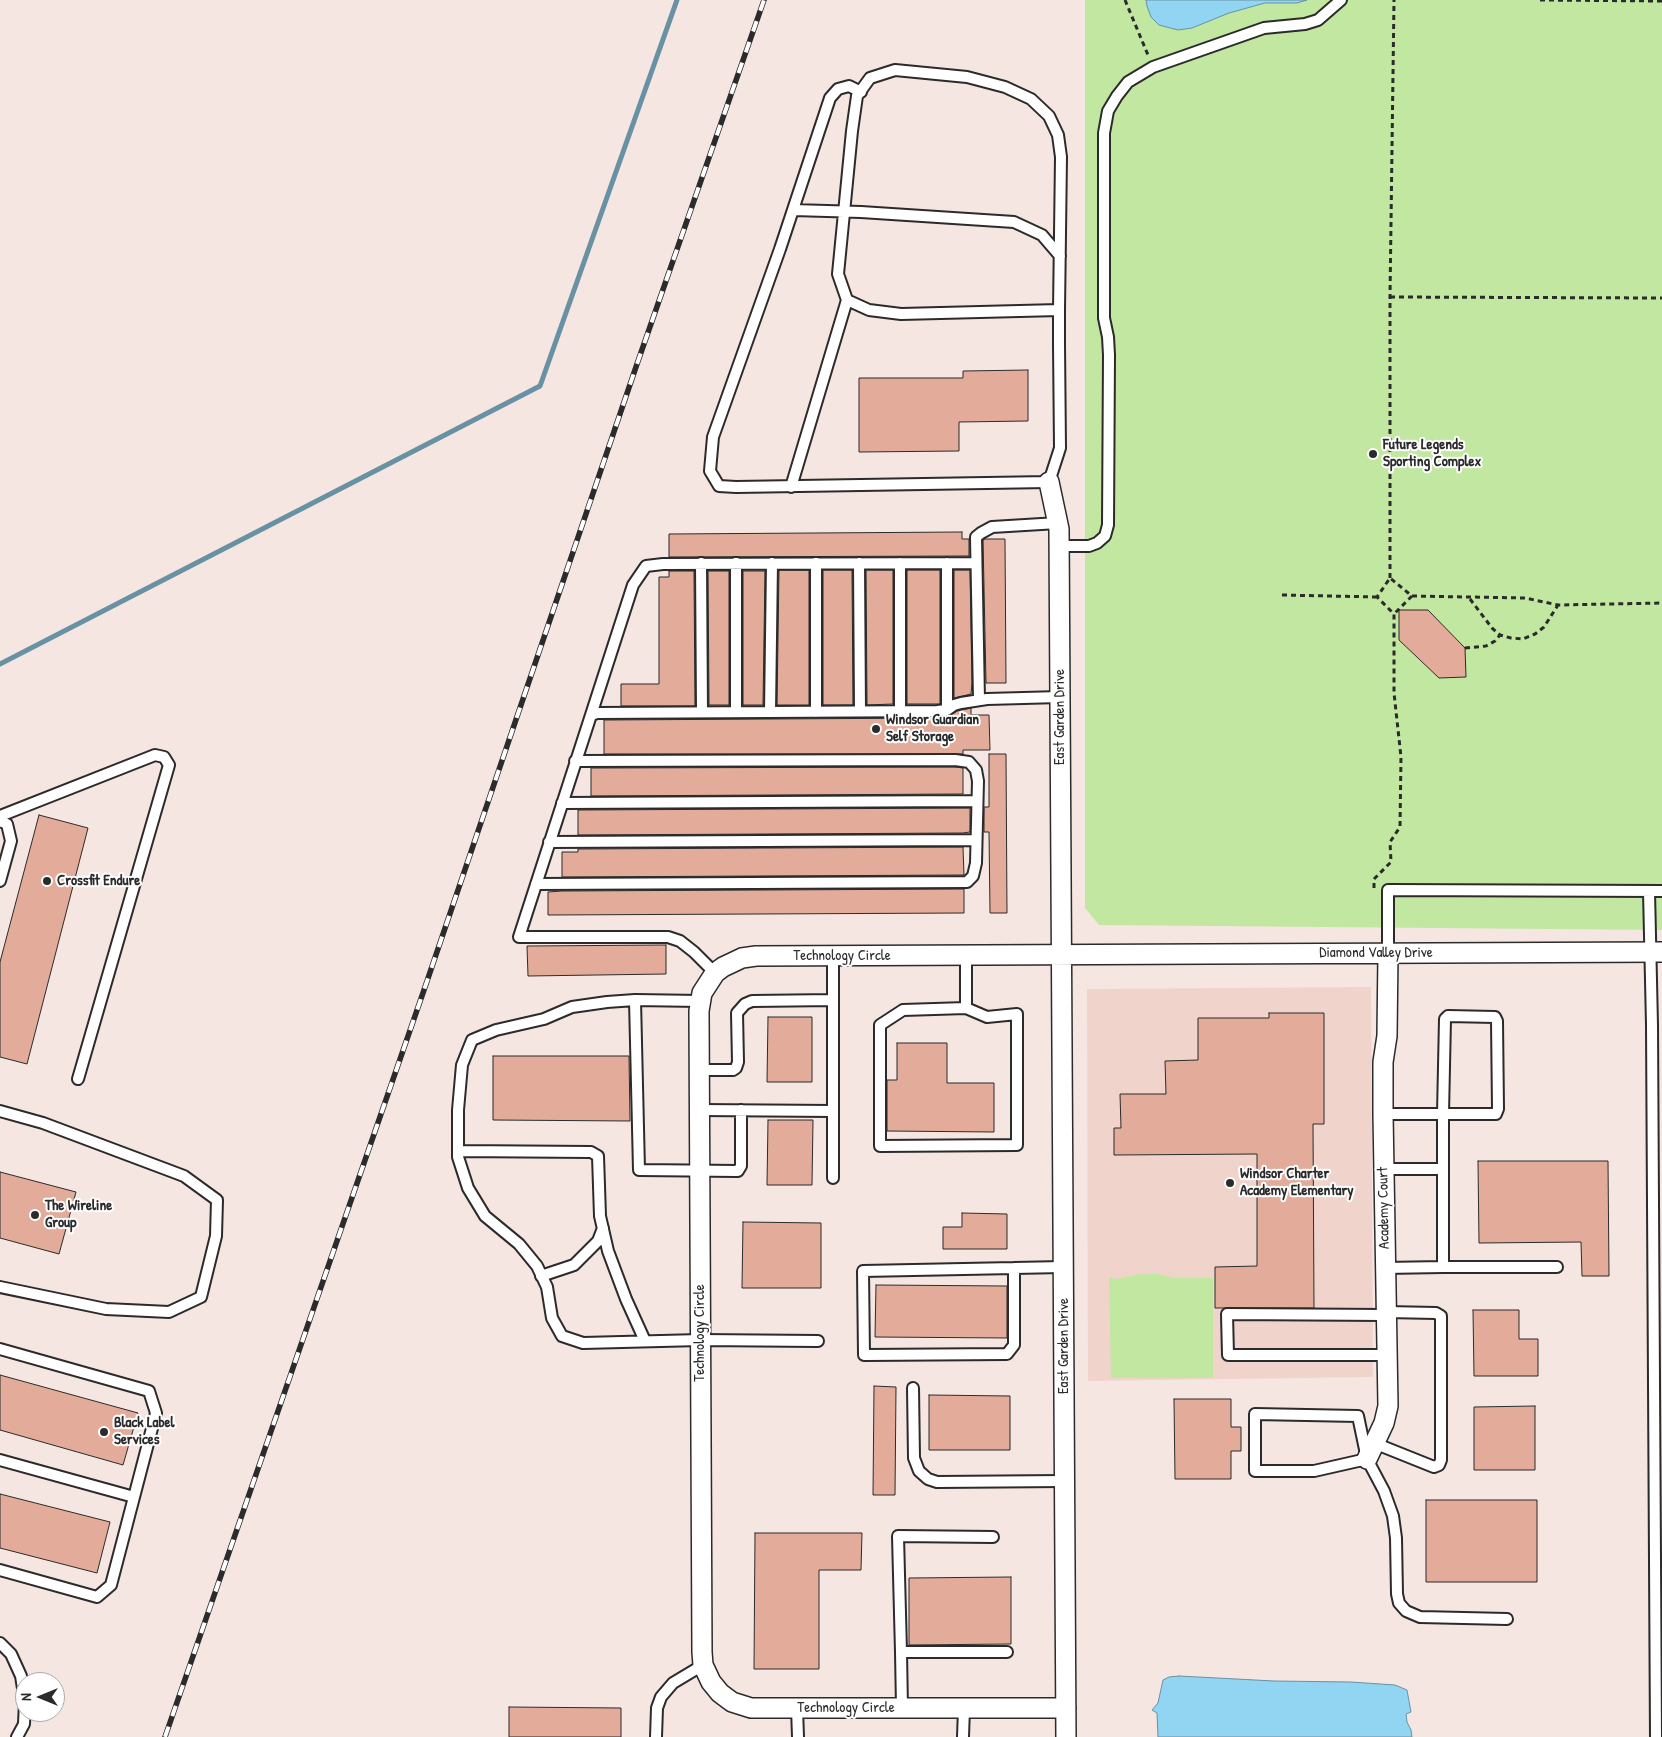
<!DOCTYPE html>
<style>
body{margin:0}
#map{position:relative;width:1662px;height:1737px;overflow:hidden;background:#f6e6e1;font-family:"Patrick Hand",sans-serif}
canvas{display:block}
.north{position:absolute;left:15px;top:1672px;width:50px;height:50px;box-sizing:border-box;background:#fff;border:1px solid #aaa;border-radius:50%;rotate:270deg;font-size:14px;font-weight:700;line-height:20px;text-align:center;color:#2b2b2b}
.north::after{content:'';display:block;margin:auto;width:18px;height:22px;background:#2b2b2b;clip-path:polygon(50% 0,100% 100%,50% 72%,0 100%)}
</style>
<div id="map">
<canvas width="1662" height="1737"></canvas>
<div class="north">N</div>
</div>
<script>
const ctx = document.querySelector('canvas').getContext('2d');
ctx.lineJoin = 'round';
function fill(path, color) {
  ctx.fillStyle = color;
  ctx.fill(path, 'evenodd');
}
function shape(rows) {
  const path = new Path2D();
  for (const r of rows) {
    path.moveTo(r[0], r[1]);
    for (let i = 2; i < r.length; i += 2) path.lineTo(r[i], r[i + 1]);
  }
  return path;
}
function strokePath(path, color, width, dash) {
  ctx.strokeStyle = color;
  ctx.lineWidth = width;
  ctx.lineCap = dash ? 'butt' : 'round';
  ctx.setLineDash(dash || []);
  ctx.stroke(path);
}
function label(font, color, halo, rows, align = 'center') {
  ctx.font = font + ' "Patrick Hand",sans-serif';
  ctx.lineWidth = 4;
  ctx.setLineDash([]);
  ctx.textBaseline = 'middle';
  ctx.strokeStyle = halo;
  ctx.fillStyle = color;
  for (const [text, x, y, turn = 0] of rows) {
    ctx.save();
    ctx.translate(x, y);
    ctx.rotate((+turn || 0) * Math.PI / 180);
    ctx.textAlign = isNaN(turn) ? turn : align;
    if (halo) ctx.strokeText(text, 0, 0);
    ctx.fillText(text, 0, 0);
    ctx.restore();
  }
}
fill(shape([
 [1371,987,1373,1377,1088,1381,1087,989]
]), '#f0d4cc');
fill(shape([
 [1085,0,1662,0,1662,930,1099,925,1085,908],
 [1140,1274,1159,1274,1174,1278,1213,1278,1213,1378,1111,1378,1109,1277,1117,1279]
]), '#c2e7a1');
const water = shape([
 [1146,0,1307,0,1297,3,1265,3,1229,13,1192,28,1178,30,1159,25,1151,17,1147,6,1146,0],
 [1179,1676,1274,1681,1351,1682,1395,1685,1407,1690,1411,1712,1406,1714,1407,1722,1411,1730,1412,1737,1158,1737,1157,1713,1152,1710,1158,1703,1163,1680,1169,1677,1179,1676]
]);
fill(water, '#91d5f3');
strokePath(water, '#6891a3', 1);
strokePath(shape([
 [0,664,540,386,677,0]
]), '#6891a3', 5);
const building = shape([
 [1028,370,1028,421,959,422,959,451,859,452,859,378,963,378,963,371,1028,370],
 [962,532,962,539,969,539,969,556,669,557,669,534,962,532],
 [985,539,1005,539,1006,683,986,683,983,540,985,539],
 [779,570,809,570,809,705,777,705,779,570],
 [823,570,852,570,853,705,823,705,823,570],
 [866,570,893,570,893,704,867,705,866,570],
 [907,570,940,570,940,704,907,704,907,570],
 [954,570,970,570,972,683,971,694,954,698,954,570],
 [669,571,694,571,695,706,621,706,621,684,659,684,659,577,669,577,669,571],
 [708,571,729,571,729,705,709,705,708,571],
 [743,571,765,571,763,705,743,705,743,571],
 [1399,610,1428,610,1465,648,1466,677,1439,678,1399,640,1399,610],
 [971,708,971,715,989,715,990,750,963,750,963,754,604,754,604,720,937,718,948,717,957,711,971,708],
 [989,754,1006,754,1007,913,990,913,989,832,984,832,984,807,989,807,989,754],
 [955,767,963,768,963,794,591,796,591,768,955,767],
 [970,808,970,832,963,833,578,835,578,810,970,808],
 [39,815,88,828,27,1064,0,1057,0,962,39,815],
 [963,847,964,875,562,877,562,852,578,852,578,849,963,847],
 [964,889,964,913,548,915,548,892,562,891,964,889],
 [666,945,666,974,528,976,527,946,666,945],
 [1269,1013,1324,1013,1324,1124,1313,1124,1314,1308,1215,1308,1215,1267,1257,1266,1257,1154,1114,1155,1114,1128,1121,1128,1120,1094,1166,1094,1165,1061,1198,1060,1198,1018,1269,1018,1269,1013],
 [768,1017,812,1017,812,1082,767,1082,768,1017],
 [897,1043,947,1043,947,1083,994,1083,994,1132,887,1131,887,1080,897,1080,897,1043],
 [493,1056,629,1056,630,1121,493,1120,493,1056],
 [768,1120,813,1120,812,1185,767,1185,768,1120],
 [1478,1161,1608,1161,1609,1276,1582,1276,1581,1242,1479,1243,1478,1161],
 [0,1172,76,1192,59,1254,0,1238,0,1172],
 [962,1213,1007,1214,1007,1249,943,1249,943,1227,962,1227,962,1213],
 [743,1222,821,1223,821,1288,742,1288,743,1222],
 [876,1285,1007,1286,1007,1338,875,1337,876,1285],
 [1473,1310,1519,1310,1519,1339,1538,1339,1538,1376,1474,1376,1473,1310],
 [0,1375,138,1413,123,1465,0,1430,0,1375],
 [874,1386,896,1387,895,1495,873,1495,874,1386],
 [929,1395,1010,1396,1010,1450,929,1450,929,1395],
 [1174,1399,1231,1399,1231,1427,1241,1427,1241,1451,1231,1451,1231,1479,1175,1479,1174,1399],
 [1535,1406,1535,1470,1474,1470,1474,1407,1535,1406],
 [0,1494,110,1522,97,1573,0,1548,0,1494],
 [1426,1500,1537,1500,1537,1582,1426,1582,1426,1500],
 [755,1533,862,1533,861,1570,819,1570,819,1669,754,1669,755,1533],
 [1011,1577,1011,1644,909,1645,909,1578,1011,1577],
 [509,1707,621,1708,621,1737,509,1737,509,1707]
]);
fill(building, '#e2ab9a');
strokePath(building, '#2b2b2b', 1);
const service = shape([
 [861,92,849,86,838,89,830,98,780,249,713,437,710,471,719,486,736,487,1049,482,1060,448,1059,344,1059,310,1061,157,1058,135,1049,116,1031,99,1005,87,967,77,895,70,870,78,857,96,852,131,838,274,847,300,869,310,901,314,1059,310],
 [793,210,861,212,1014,222,1042,235,1060,256],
 [791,487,847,300],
 [1059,546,1089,546,1097,543,1105,536,1108,525,1109,355,1108,337,1104,318,1104,133,1108,111,1117,96,1128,82,1153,67,1264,28,1305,24,1318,20,1341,0],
 [701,563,702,712],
 [736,563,736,712],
 [816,563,816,712],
 [859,563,860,711],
 [900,563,900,711],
 [947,563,947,710],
 [979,700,976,537,981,533,992,527,1058,523],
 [770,712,772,563],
 [591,715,633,585,646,566,663,564,976,563],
 [562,803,977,801],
 [0,816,155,755,164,757,169,765,78,1079],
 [0,821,7,824,11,841,0,881],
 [549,842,976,840],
 [536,884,967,882,973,876,976,863,978,781,976,770,969,762,955,760,575,761],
 [1649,891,1652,1025,1656,1737],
 [1388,953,1388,890,1662,891],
 [966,955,966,1008,987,1017,1017,1014,1017,1145,880,1146,880,1025,903,1010,966,1008],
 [715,973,694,952,680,941,668,937,519,937,591,715,597,713,937,711,947,710,954,705,961,703,987,699,1060,697],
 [635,1000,607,1002,572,1007,544,1019,496,1030,472,1040,462,1065,458,1110,458,1157,468,1188,485,1216,519,1244,537,1266,547,1287,552,1318,562,1336,583,1343,700,1340,818,1341],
 [833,1000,833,1178],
 [700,1001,635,1000,639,1170,738,1171,741,1166,741,1110],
 [699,1070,733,1070,736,1068,738,1062,737,1013,745,1004,752,1001,833,1000,833,956],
 [699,1110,833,1111],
 [0,1111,43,1123,184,1176,217,1200,216,1236,201,1297,169,1312,106,1309,0,1287],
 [1383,1114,1496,1114,1498,1109,1497,1021,1495,1017,1448,1016,1445,1019,1443,1114,1443,1267,1384,1268],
 [458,1151,591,1152,598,1156,600,1216,608,1251,626,1299,645,1341],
 [1383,1169,1443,1169],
 [1443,1267,1557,1267],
 [1014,1268,863,1271,864,1355,1007,1354,1014,1345,1014,1268,1063,1267],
 [541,1276,574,1265,598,1241,603,1228],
 [1386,1315,1227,1314,1228,1355,1387,1355],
 [0,1349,149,1391,156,1413,111,1585,97,1597,0,1570],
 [913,1388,914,1458,919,1471,928,1479,937,1482,1064,1481],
 [1374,1443,1434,1467,1439,1465,1441,1460,1441,1316,1436,1313,1386,1312],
 [1367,1459,1314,1471,1255,1471,1255,1414,1358,1416,1367,1459,1384,1491,1393,1516,1396,1538,1397,1594,1399,1603,1406,1611,1420,1617,1507,1619],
 [0,1460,134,1497],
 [0,1643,11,1654,21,1676,25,1701,24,1724,17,1737],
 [901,1652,898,1536,993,1537],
 [797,1708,798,1737],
 [902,1708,901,1652,1007,1652],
 [656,1737,657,1708,661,1697,673,1683,703,1665],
 [963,1737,964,1708]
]);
const minor = shape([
 [1049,482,1059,529,1066,1737],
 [1367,1459,1384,1423,1388,1406,1383,1114,1383,1062,1387,1036,1388,953],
 [1066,1708,751,1708,732,1702,720,1693,711,1682,703,1665,702,1652,699,1011,702,993,715,973,723,967,742,958,756,956,1662,952]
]);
strokePath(service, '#2b2b2b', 14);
strokePath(minor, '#2b2b2b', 22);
strokePath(shape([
 [1125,0,1148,55],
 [1540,0,1662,1],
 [1390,297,1662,298],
 [1390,578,1390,297,1394,0],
 [1282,595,1377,597],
 [1412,596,1525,598,1558,605,1662,603],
 [1470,599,1492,628,1500,635,1511,638,1523,639,1535,634,1544,627,1558,605],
 [1465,648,1486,646,1495,641,1500,635],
 [1374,888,1374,879,1391,862,1390,842,1400,827,1401,757,1394,693,1394,614,1377,597,1390,578,1412,596,1394,614]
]), '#2b2b2b', 3, [5, 4]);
strokePath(service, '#fff', 10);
strokePath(minor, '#fff', 19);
const rail = shape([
 [165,1737,424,990,637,364,764,0]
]);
strokePath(rail, '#2b2b2b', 5.5);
strokePath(rail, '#fff', 4, [11]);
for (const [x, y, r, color] of [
 [1373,454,5,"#2b2b2b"],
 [876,729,5,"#2b2b2b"],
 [47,881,5,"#2b2b2b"],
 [1230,1183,5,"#2b2b2b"],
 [35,1215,5,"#2b2b2b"],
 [104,1432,5,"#2b2b2b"]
]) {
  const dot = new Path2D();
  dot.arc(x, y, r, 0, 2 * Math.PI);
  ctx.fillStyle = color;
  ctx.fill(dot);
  strokePath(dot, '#fff', 2);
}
label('bold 15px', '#2b2b2b', '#fff', [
 ["Future Legends",1383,445],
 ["Sporting Complex",1383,462],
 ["Windsor Guardian",886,720],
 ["Self Storage",886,737],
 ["Crossfit Endure",57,881],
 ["Windsor Charter",1240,1174],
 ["Academy Elementary",1240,1191],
 ["The Wireline",45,1206],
 ["Group",45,1223],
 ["Black Label",114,1423],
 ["Services",114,1440]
], 'left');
label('15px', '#2b2b2b', '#fff', [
 ["East Garden Drive",1060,717,-90],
 ["Diamond Valley Drive",1376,953],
 ["Technology Circle",842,956],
 ["Academy Court",1384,1208,-91],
 ["Technology Circle",700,1333,-90],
 ["East Garden Drive",1064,1346,-90],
 ["Technology Circle",846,1708]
]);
</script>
